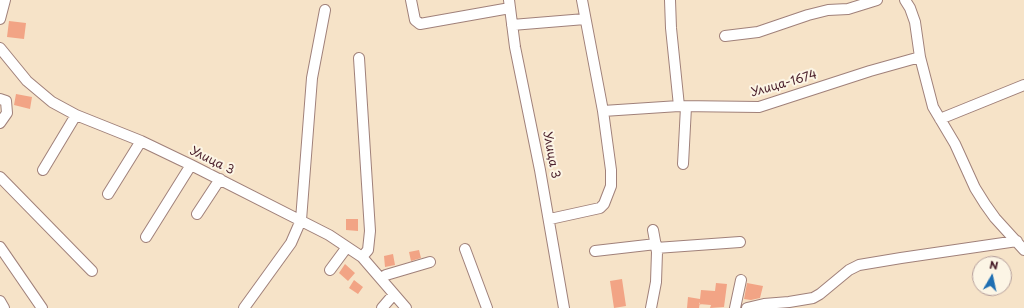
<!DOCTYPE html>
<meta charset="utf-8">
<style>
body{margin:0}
#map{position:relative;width:1024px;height:308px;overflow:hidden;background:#f6e3c8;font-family:"Playpen Sans",sans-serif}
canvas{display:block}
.north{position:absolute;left:972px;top:256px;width:40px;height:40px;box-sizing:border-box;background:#fcf5e5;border:1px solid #b59f9b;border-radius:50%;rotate:9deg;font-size:11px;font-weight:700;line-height:16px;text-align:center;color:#4a1f2b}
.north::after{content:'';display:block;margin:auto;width:14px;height:18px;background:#1f6fb2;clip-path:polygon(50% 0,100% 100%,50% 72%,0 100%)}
</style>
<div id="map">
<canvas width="1024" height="308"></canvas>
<div class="north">N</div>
</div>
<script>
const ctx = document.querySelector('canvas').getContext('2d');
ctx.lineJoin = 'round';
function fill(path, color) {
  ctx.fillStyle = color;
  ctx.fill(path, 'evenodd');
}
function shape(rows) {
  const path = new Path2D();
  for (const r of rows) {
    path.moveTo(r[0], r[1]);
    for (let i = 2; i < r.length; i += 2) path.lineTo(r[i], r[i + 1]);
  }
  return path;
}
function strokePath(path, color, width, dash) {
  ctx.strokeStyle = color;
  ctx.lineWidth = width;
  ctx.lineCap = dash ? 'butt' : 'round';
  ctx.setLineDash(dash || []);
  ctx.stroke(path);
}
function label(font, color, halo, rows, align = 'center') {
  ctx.font = font + ' "Playpen Sans",sans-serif';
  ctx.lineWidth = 4;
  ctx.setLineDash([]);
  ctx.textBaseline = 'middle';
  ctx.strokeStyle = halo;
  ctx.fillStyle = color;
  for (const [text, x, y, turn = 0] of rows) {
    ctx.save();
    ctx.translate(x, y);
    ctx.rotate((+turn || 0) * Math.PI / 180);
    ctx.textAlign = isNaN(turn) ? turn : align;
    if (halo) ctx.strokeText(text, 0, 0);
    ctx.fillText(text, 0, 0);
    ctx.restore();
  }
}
fill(shape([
 [9,21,26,23,24,39,7,37],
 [16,94,32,97,30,109,14,105],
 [346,219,358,219,358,231,346,230],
 [419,250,421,258,411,261,409,252],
 [393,254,395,265,385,267,384,256],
 [345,264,355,273,348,281,339,273],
 [622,279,626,306,614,308,610,281],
 [354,280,363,287,358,294,349,288],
 [716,283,727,284,724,307,710,308,711,305,699,304,700,302,699,308,687,308,688,297,700,299,701,290,715,291],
 [747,283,763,286,760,298,751,300,744,299]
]), '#f2a485');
const minor = shape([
 [411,0,415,20,420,24,510,8],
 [509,0,515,47,540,170,564,308],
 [670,0,671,28,679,106],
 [905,0,910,8,915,22,920,57,933,107,955,144,975,188,985,204,995,218,1024,250],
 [0,19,5,0],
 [512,25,585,19],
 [725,36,758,32,808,15,828,10,848,9,877,0],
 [0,48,27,81,52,102,76,115,141,141,191,165,329,235,362,257,406,308],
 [359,58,370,231,368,250,362,257],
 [0,99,6,101,7,113,0,123],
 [603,111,679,106,759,107,870,71,920,57],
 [940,119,1024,85],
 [683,164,686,107],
 [43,170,76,115],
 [0,177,92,271],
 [108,194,141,141],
 [197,214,220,179],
 [550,219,600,208,604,204,611,186,611,170,603,111,582,0],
 [146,237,191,165],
 [0,247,42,308],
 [656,248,740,242],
 [465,249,487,308],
 [595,251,656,244],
 [330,270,347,247],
 [381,278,386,275,430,262],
 [0,301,4,308],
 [244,308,291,243,301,220,312,78,325,10],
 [382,308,394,294],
 [651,308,656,282,657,252,653,230],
 [735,308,741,280],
 [747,308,764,304,789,302,813,298,820,294,849,270,859,265,901,258,1017,241]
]);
strokePath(minor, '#a0817a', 12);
strokePath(minor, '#fff', 10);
label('12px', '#4a1f2b', '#fcf5e5', [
 ["Улица-1674",784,84,-16],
 ["Улица 3",551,155,79],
 ["Улица 3",212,161,26]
]);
</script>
